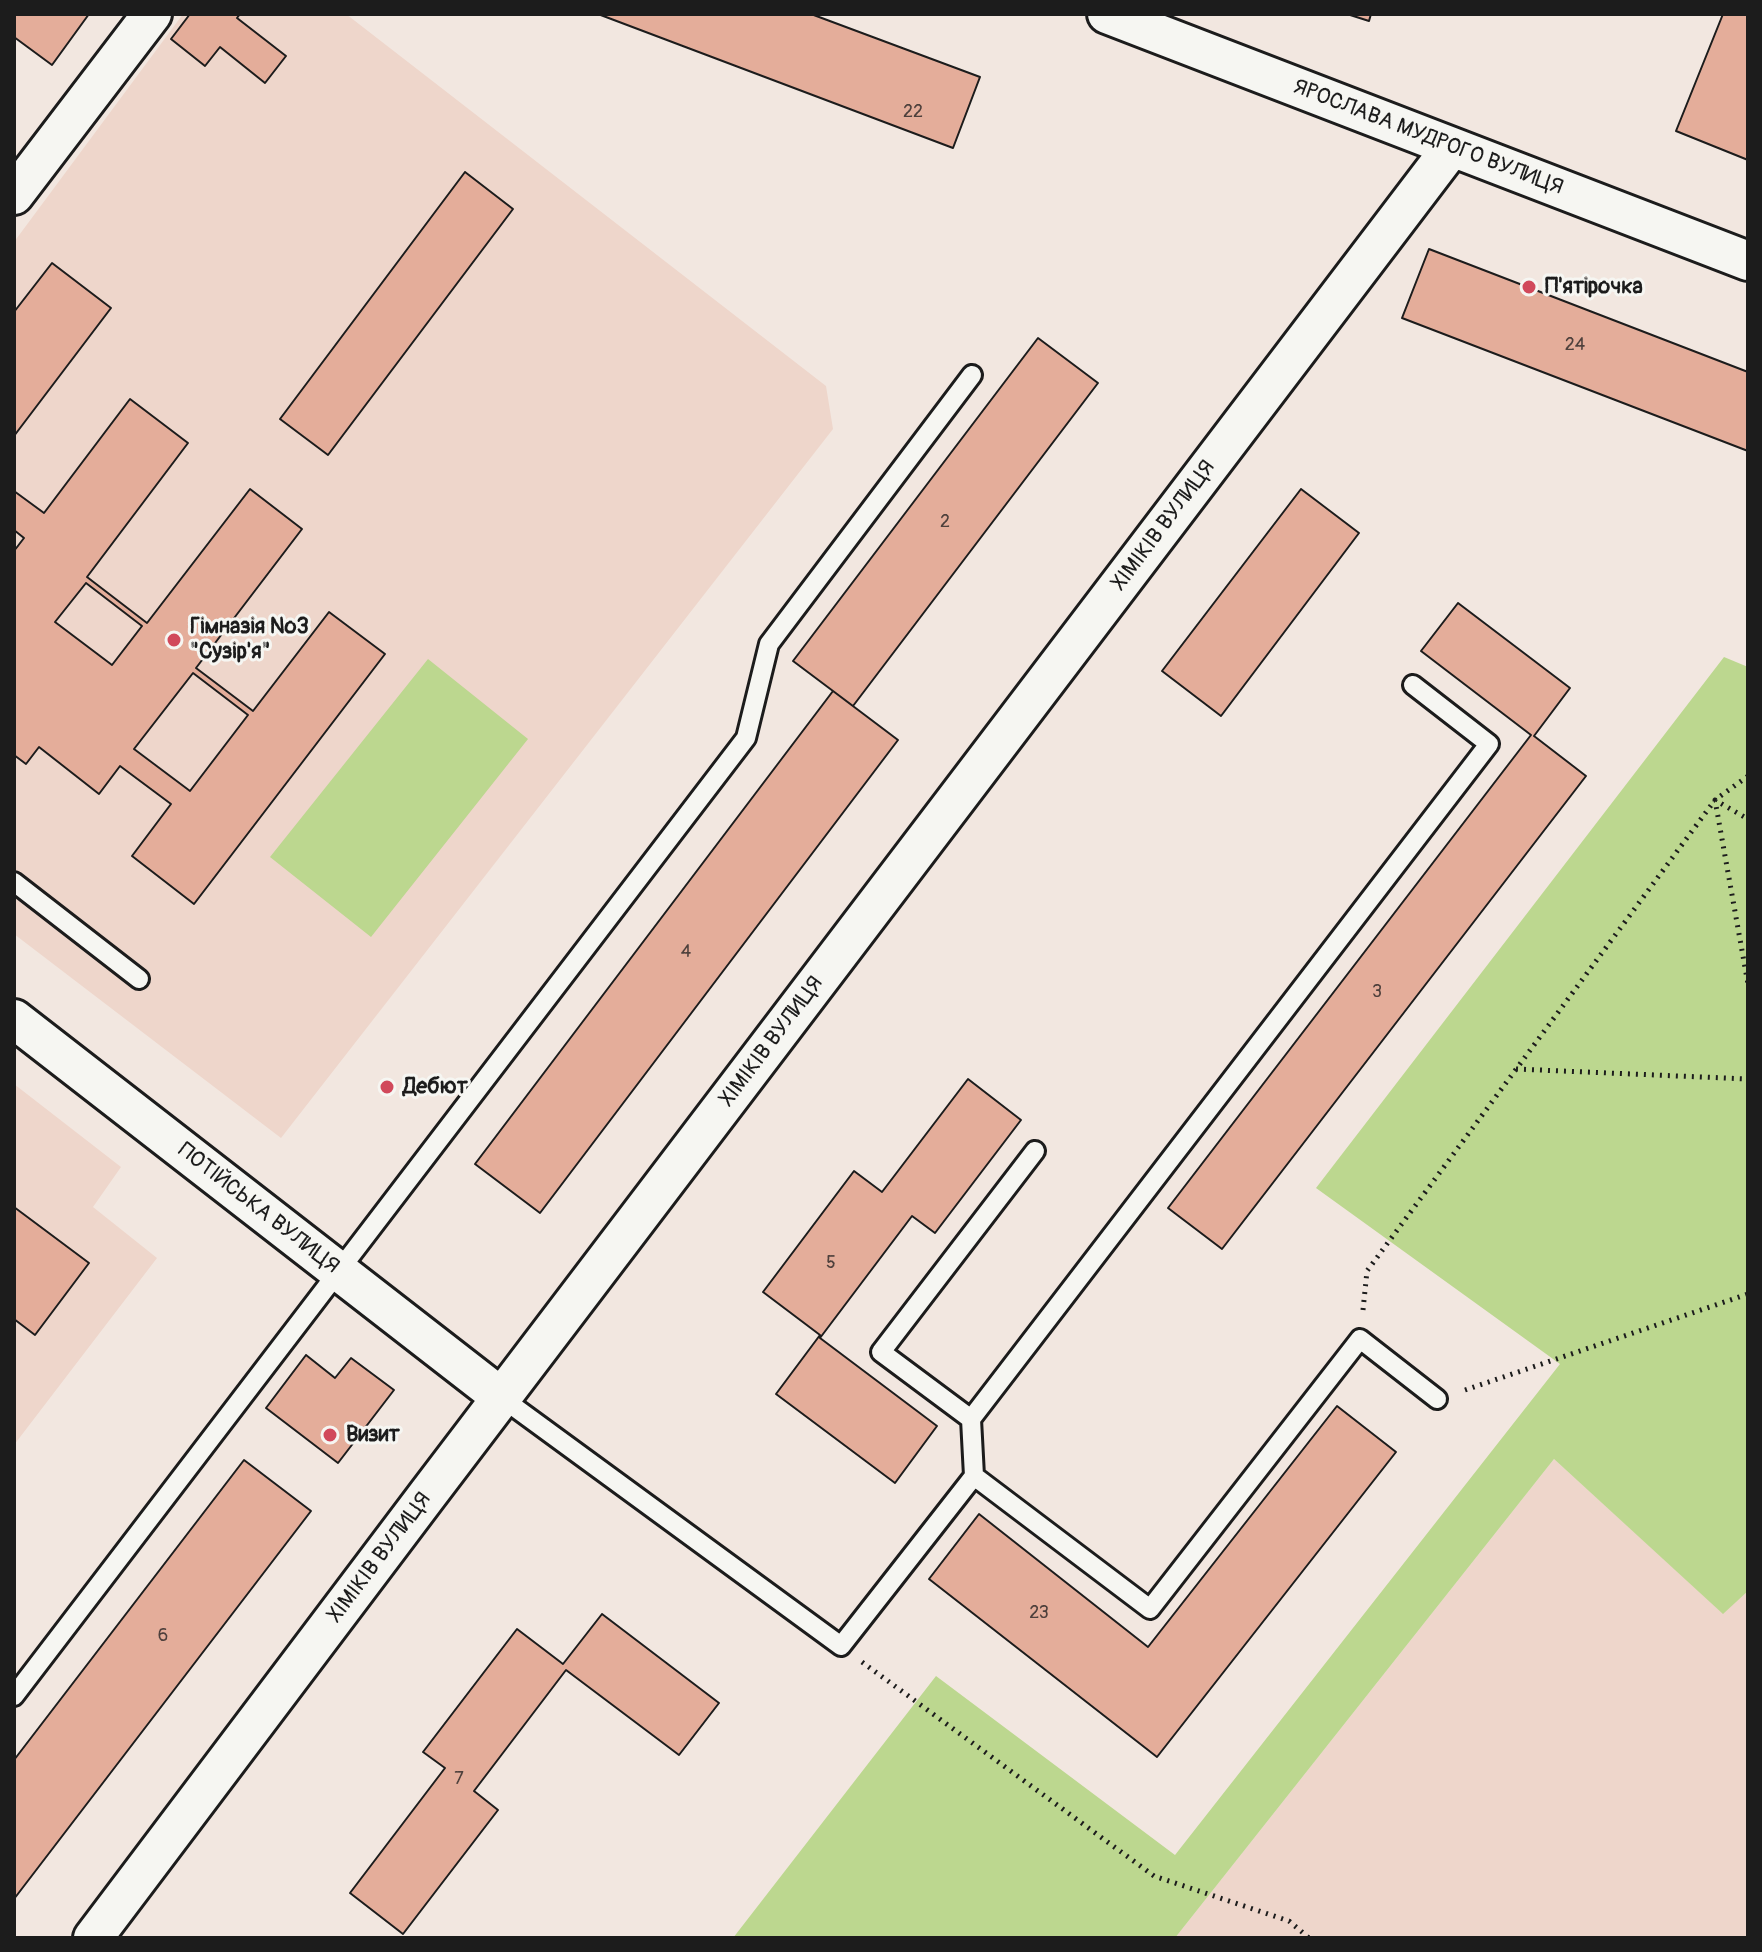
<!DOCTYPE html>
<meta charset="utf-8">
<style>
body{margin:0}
#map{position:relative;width:1762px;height:1952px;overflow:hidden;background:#f2e7e0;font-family:Pangolin,sans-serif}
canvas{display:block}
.frame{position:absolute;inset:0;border:16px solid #1c1c1c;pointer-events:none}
</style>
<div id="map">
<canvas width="1762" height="1952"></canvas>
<div class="frame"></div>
</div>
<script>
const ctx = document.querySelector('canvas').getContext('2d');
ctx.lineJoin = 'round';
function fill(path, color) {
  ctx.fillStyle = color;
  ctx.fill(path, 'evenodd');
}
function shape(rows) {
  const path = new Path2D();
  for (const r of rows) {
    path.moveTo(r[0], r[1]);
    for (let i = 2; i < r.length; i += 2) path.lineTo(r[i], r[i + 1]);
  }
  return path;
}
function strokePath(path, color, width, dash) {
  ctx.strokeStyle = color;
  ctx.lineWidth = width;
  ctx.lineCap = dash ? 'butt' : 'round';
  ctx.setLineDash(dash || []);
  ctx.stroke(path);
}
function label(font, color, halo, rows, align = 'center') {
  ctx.font = font + ' Pangolin,sans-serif';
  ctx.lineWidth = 6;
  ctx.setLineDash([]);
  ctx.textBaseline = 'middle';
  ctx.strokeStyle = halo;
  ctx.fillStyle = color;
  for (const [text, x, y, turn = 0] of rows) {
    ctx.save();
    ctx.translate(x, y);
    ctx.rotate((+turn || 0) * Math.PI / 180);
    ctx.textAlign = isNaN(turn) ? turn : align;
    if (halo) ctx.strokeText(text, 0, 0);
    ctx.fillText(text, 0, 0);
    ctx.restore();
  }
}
fill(shape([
 [183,14,346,14,826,386,833,429,281,1138,14,934,14,242],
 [14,1084,121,1167,93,1207,157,1258,14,1445],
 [1554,1459,1723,1613,1748,1591,1748,1938,1175,1938]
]), '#eed6cb');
fill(shape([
 [1724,657,1748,667,1748,1591,1723,1614,1554,1459,1175,1938,733,1938,936,1676,1175,1855,1560,1364,1316,1188],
 [428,659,528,739,371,937,270,857]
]), '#bcd78f');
const building = shape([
 [14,14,89,14,52,65,14,37,14,14],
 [190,14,240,14,237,18,286,56,265,83,220,47,205,66,171,39,190,14],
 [598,14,811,14,980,77,953,148,598,14],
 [1347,14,1371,14,1369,21,1347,14],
 [1723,14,1748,14,1748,160,1676,131,1723,14],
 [465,172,513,209,328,455,280,419,465,172],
 [1429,249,1748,372,1748,451,1402,318,1429,249],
 [52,263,111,308,14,436,14,312,52,263],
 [1038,338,1098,383,853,706,793,661,1038,338],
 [130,399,188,443,87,577,147,623,250,489,302,529,196,668,253,711,329,612,385,654,194,904,132,856,171,804,120,766,99,794,39,747,26,764,14,755,14,551,24,538,14,530,14,491,44,513,130,399],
 [86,583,142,626,112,665,55,622,86,583],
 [193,673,248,715,190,791,134,749,193,673],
 [1301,489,1359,533,1221,716,1162,671,1301,489],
 [1458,603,1570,688,1534,736,1586,776,1222,1249,1168,1208,1531,735,1421,651,1458,603],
 [833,691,898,740,540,1213,475,1164,833,691],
 [968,1079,1021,1120,935,1233,912,1216,820,1338,937,1426,895,1483,776,1394,820,1335,763,1292,854,1171,882,1192,968,1079],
 [14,1207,89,1263,35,1335,14,1319,14,1207],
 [306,1355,335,1378,351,1358,394,1390,338,1463,266,1408,306,1355],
 [1337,1406,1396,1452,1157,1757,929,1579,979,1514,1148,1647,1337,1406],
 [244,1460,311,1511,14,1899,14,1760,244,1460],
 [602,1614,719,1703,679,1755,566,1670,474,1791,498,1810,403,1934,350,1893,445,1768,423,1752,517,1629,563,1664,602,1614]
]);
fill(building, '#e4ad9a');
strokePath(building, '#1c1c1c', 2);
const lane = shape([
 [14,882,139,979],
 [502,1398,841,1646,974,1476,971,1419,881,1352,1035,1151],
 [971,1419,1489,744,1413,685],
 [974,1476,1150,1609,1360,1339,1437,1399],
 [14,1696,746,738,769,644,972,375]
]);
const street = shape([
 [1107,14,1748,261],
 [14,195,152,14],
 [14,1019,502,1398],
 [93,1938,428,1494,1452,147]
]);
strokePath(lane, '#1c1c1c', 24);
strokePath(street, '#1c1c1c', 44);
strokePath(shape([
 [1748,776,1715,800,1748,984],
 [1516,1069,1748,1079],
 [1363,1310,1367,1271,1715,800,1748,819],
 [1465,1390,1748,1294],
 [862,1662,1154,1876,1289,1921,1309,1938]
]), '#1c1c1c', 5, [2, 6]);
strokePath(lane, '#f6f6f2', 18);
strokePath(street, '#f6f6f2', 38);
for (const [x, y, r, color] of [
 [1529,287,8,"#d1495b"],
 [174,640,8,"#d1495b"],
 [387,1087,8,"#d1495b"],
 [330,1435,8,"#d1495b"]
]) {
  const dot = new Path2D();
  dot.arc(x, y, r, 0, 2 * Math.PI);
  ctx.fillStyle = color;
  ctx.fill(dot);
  strokePath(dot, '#f6f6f2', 3);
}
label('18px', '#4e403c', null, [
 ["22",913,112],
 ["24",1575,345],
 ["2",945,522],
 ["4",686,952],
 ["3",1377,992],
 ["5",831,1263],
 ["23",1039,1613],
 ["6",163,1636],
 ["7",459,1779]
]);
label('22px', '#1c1c1c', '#f6f6f2', [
 ["ЯРОСЛАВА МУДРОГО ВУЛИЦЯ",1428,138,21],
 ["ХІМІКІВ ВУЛИЦЯ",1164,526,-53],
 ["ХІМІКІВ ВУЛИЦЯ",772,1042,-53],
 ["ПОТІЙСЬКА ВУЛИЦЯ",258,1209,38],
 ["ХІМІКІВ ВУЛИЦЯ",380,1558,-53]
]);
label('bold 22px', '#1c1c1c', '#f6f6f2', [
 ["П'ятірочка",1545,287],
 ["Гімназія №3",190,627],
 ["\"Сузір'я\"",190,652],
 ["Дебют",403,1087],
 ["Визит",346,1435]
], 'left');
</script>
